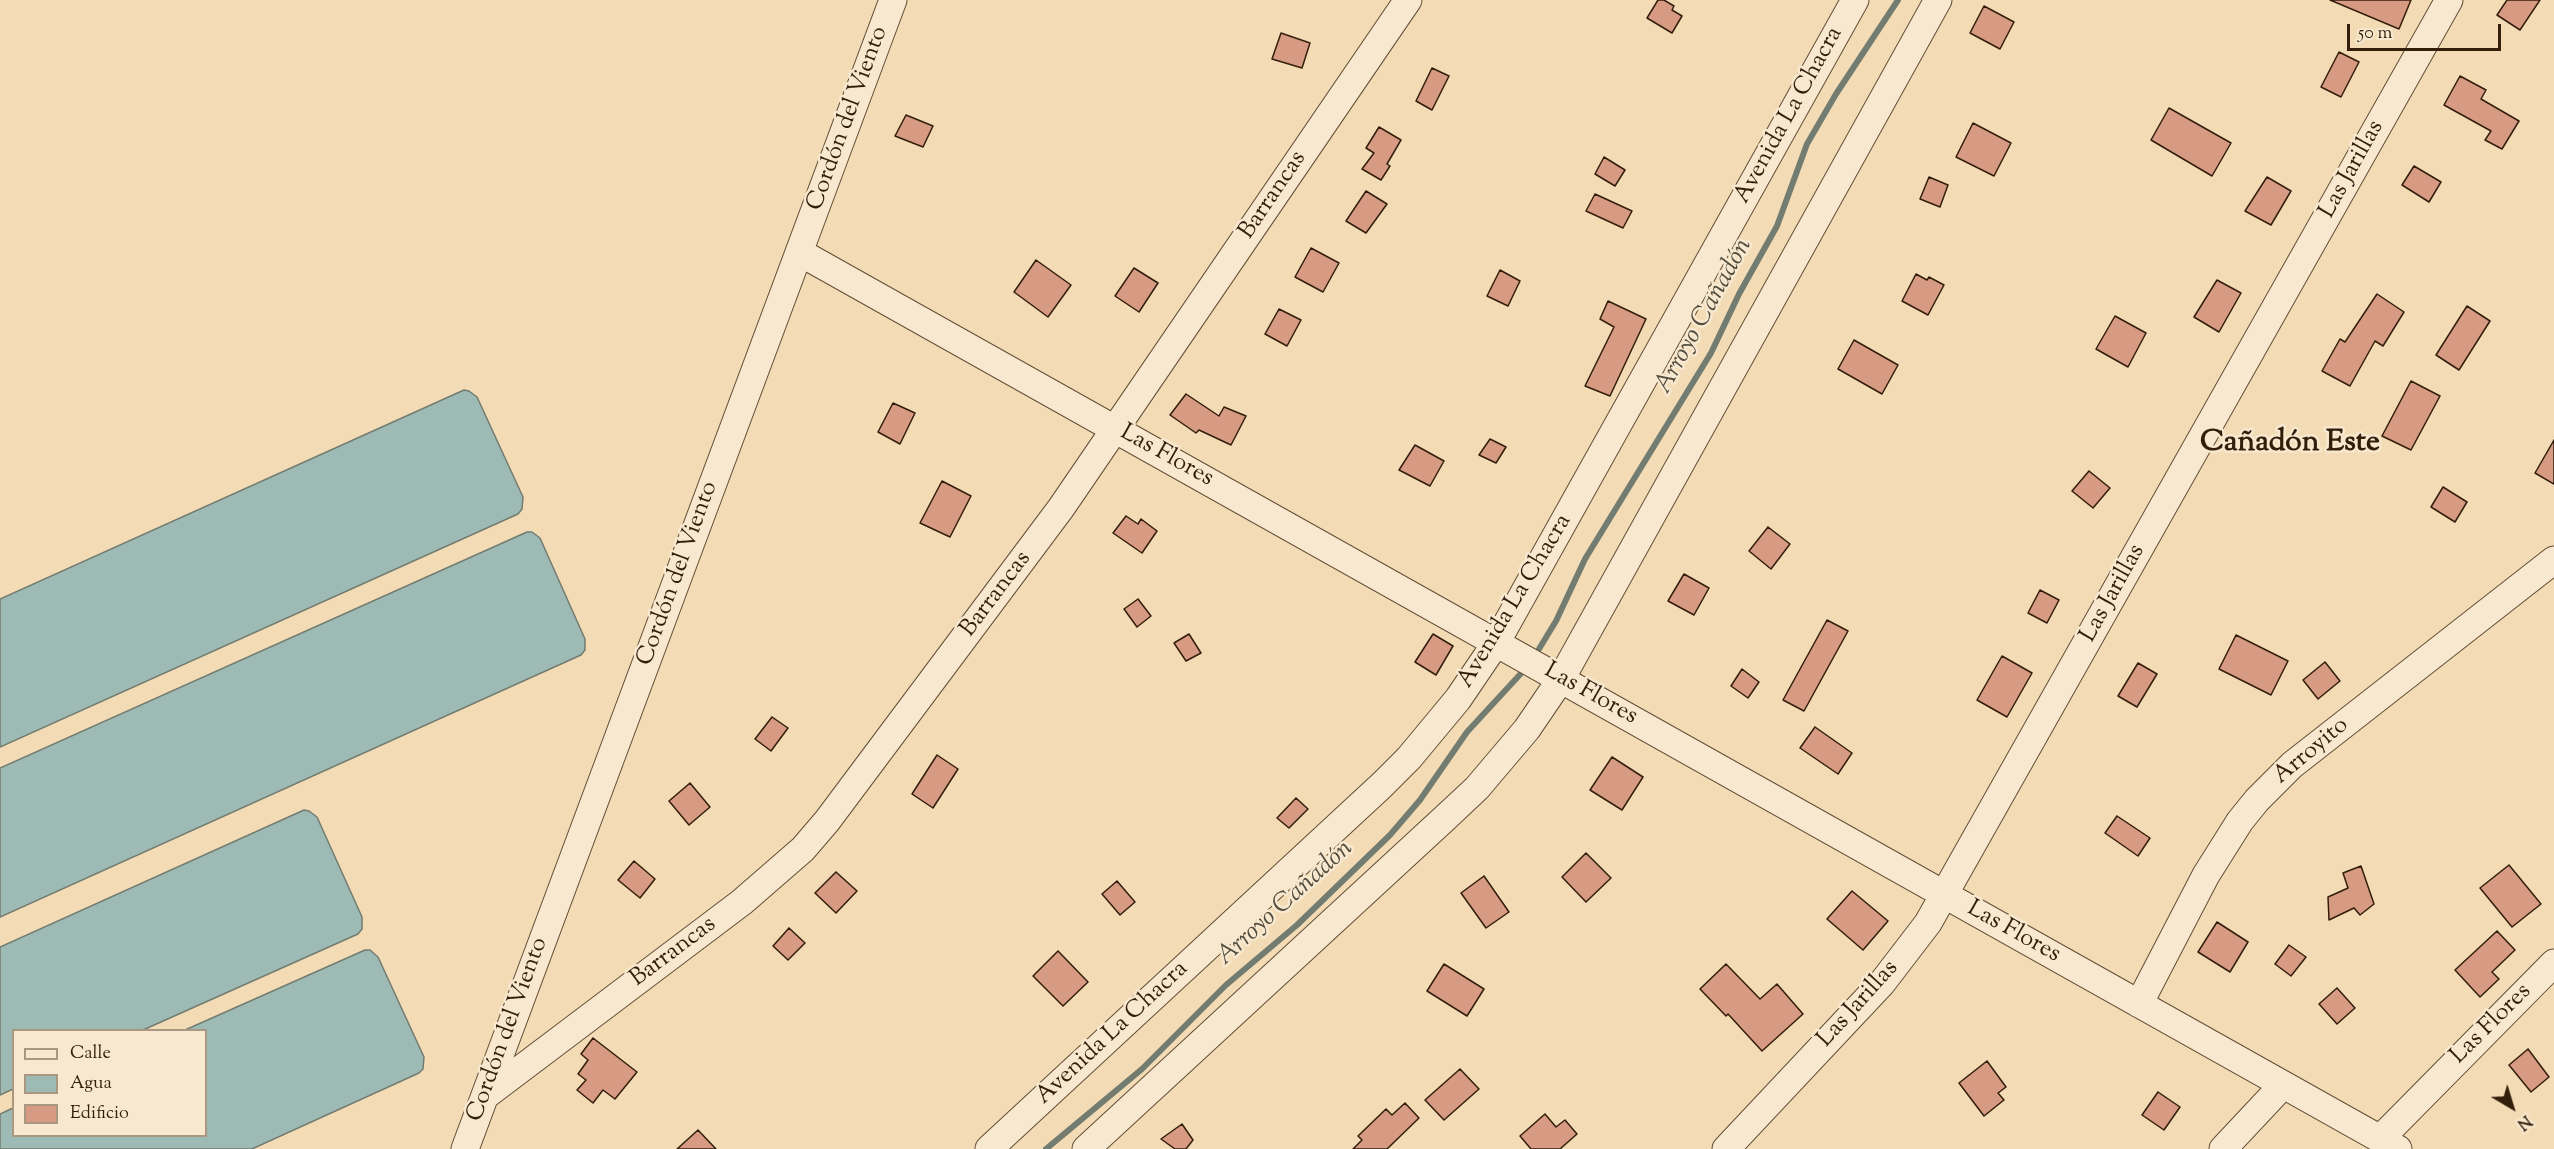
<!DOCTYPE html>
<meta charset="utf-8">
<style>
body{margin:0}
#map{position:relative;width:2554px;height:1149px;overflow:hidden;background:#f3dcb5;font-family:"Sorts Mill Goudy",serif}
canvas{display:block}
.legend{position:absolute;left:12px;top:1029px;width:195px;height:108px;box-sizing:border-box;background:#f7e8cf;border:2px solid #a99781;margin:0;padding:8px 10px;list-style:none;font-size:18px;color:#331e0b}
.legend li{display:flex;align-items:center;gap:12px;height:30px}
.legend b{width:30px;border:2px solid #a99781}
.north{position:absolute;left:2482px;top:1077px;width:60px;height:60px;-webkit-text-stroke:4px #f7e8cf;paint-order:stroke;rotate:142deg;font-size:16px;font-weight:700;line-height:24px;text-align:center;color:#331e0b}
.north::after{content:'';display:block;margin:auto;width:21px;height:27px;background:#331e0b;clip-path:polygon(50% 0,100% 100%,50% 72%,0 100%)}
.scale{position:absolute;left:2347px;top:24px;width:154px;height:27px;box-sizing:border-box;border:3px solid #331e0b;border-top:0;padding-left:8px;font-size:18px;line-height:21px;white-space:nowrap;color:#331e0b;-webkit-text-stroke:4px #f7e8cf;paint-order:stroke}
</style>
<div id="map">
<canvas width="2554" height="1149"></canvas>
<ul class="legend">
<li><b style="height:8px;background:#f7e8cf"></b>Calle</li>
<li><b style="height:16px;background:#9dbab4"></b>Agua</li>
<li><b style="height:16px;background:#d79a82"></b>Edificio</li>
</ul>
<div class="north">N</div>
<div class="scale">50 m</div>
</div>
<script>
const ctx = document.querySelector('canvas').getContext('2d');
ctx.lineJoin = 'round';
function fill(path, color) {
  ctx.fillStyle = color;
  ctx.fill(path, 'evenodd');
}
function shape(rows) {
  const path = new Path2D();
  for (const r of rows) {
    path.moveTo(r[0], r[1]);
    for (let i = 2; i < r.length; i += 2) path.lineTo(r[i], r[i + 1]);
  }
  return path;
}
function strokePath(path, color, width, dash) {
  ctx.strokeStyle = color;
  ctx.lineWidth = width;
  ctx.lineCap = dash ? 'butt' : 'round';
  ctx.setLineDash(dash || []);
  ctx.stroke(path);
}
function label(font, color, halo, rows, align = 'center') {
  ctx.font = font + ' "Sorts Mill Goudy",serif';
  ctx.lineWidth = 5;
  ctx.setLineDash([]);
  ctx.textBaseline = 'middle';
  ctx.strokeStyle = halo;
  ctx.fillStyle = color;
  for (const [text, x, y, turn = 0] of rows) {
    ctx.save();
    ctx.translate(x, y);
    ctx.rotate((+turn || 0) * Math.PI / 180);
    ctx.textAlign = isNaN(turn) ? turn : align;
    if (halo) ctx.strokeText(text, 0, 0);
    ctx.fillText(text, 0, 0);
    ctx.restore();
  }
}
const water = shape([
 [464,390,469,391,477,397,523,497,522,509,518,514,0,747,0,599,464,390],
 [527,532,532,532,540,538,585,639,585,650,581,655,0,917,0,768,527,532],
 [304,810,309,811,317,817,362,917,362,929,358,934,143,1030,14,1030,13,1089,0,1095,0,947,304,810],
 [365,950,370,950,378,957,424,1057,423,1069,419,1073,252,1149,0,1149,0,1114,13,1108,14,1136,206,1136,206,1030,185,1030,365,950]
]);
fill(water, '#9dbab4');
strokePath(water, '#737c70', 1.5);
strokePath(shape([
 [1539,649,1556,621,1585,559,1711,353,1739,294,1777,226,1807,144,1836,94,1898,0],
 [1046,1149,1142,1069,1226,985,1297,925,1390,835,1420,800,1467,732,1526,668]
]), '#737c70', 6);
const building = shape([
 [1658,0,1664,0,1674,6,1672,10,1682,16,1672,33,1647,18,1658,0],
 [2330,0,2411,0,2399,29,2330,0],
 [2507,0,2540,0,2520,30,2497,15,2507,0],
 [1984,6,2014,22,2000,49,1970,33,1984,6],
 [1281,33,1310,43,1302,68,1272,59,1281,33],
 [2339,52,2359,62,2341,97,2321,87,2339,52],
 [1432,68,1449,76,1432,110,1416,101,1432,68],
 [2460,76,2486,90,2481,99,2519,121,2502,149,2485,140,2491,131,2444,105,2460,76],
 [2169,108,2231,143,2212,176,2151,140,2169,108],
 [906,115,933,126,923,147,895,136,906,115],
 [1973,123,2011,143,1994,176,1956,157,1973,123],
 [1379,127,1401,140,1387,164,1390,166,1381,180,1362,169,1374,153,1366,148,1379,127],
 [1604,157,1625,170,1615,186,1595,174,1604,157],
 [2414,166,2441,182,2429,202,2402,185,2414,166],
 [1929,177,1948,185,1940,207,1920,199,1929,177],
 [2267,177,2291,191,2271,225,2245,211,2267,177],
 [1366,191,1387,204,1366,233,1346,221,1366,191],
 [1595,194,1632,211,1623,228,1586,211,1595,194],
 [1311,248,1339,263,1323,292,1295,277,1311,248],
 [1036,260,1071,285,1048,317,1014,292,1036,260],
 [1134,268,1158,283,1139,312,1115,296,1134,268],
 [1500,270,1520,281,1508,306,1487,296,1500,270],
 [1916,274,1927,280,1929,277,1944,285,1928,315,1902,301,1916,274],
 [2217,280,2241,293,2219,332,2194,317,2217,280],
 [2377,294,2404,312,2383,346,2375,341,2350,386,2322,371,2340,339,2345,342,2377,294],
 [1608,301,1646,319,1610,396,1585,386,1614,327,1600,319,1608,301],
 [2467,306,2490,321,2459,370,2436,355,2467,306],
 [1279,309,1301,320,1287,346,1265,334,1279,309],
 [2115,316,2146,333,2128,367,2096,349,2115,316],
 [1854,340,1898,365,1882,394,1838,369,1854,340],
 [2411,381,2440,396,2411,450,2382,436,2411,381],
 [1186,394,1219,416,1224,407,1246,416,1231,445,1199,430,1196,433,1170,415,1186,394],
 [893,403,915,413,900,444,878,432,893,403],
 [1490,439,1506,447,1496,463,1479,455,1490,439],
 [2554,440,2554,484,2535,473,2554,440],
 [1415,445,1444,461,1430,486,1399,470,1415,445],
 [2089,471,2110,488,2093,508,2072,491,2089,471],
 [942,481,971,496,950,537,920,523,942,481],
 [2443,487,2467,502,2455,522,2431,507,2443,487],
 [1126,516,1138,524,1141,519,1157,531,1142,553,1113,533,1126,516],
 [1768,527,1790,544,1771,569,1749,551,1768,527],
 [1684,574,1709,588,1694,615,1668,601,1684,574],
 [2040,590,2059,600,2047,623,2028,613,2040,590],
 [1138,599,1151,616,1137,627,1124,609,1138,599],
 [1827,620,1848,631,1804,711,1783,700,1827,620],
 [1189,634,1201,653,1186,661,1174,643,1189,634],
 [1433,634,1453,646,1436,675,1415,662,1433,634],
 [2236,635,2288,661,2271,695,2219,669,2236,635],
 [2002,656,2032,673,2007,717,1977,700,2002,656],
 [2325,662,2340,681,2318,699,2303,680,2325,662],
 [2138,663,2157,674,2137,707,2118,696,2138,663],
 [1742,669,1759,682,1748,698,1731,686,1742,669],
 [772,717,788,728,771,751,755,739,772,717],
 [1815,727,1852,753,1838,774,1800,748,1815,727],
 [937,755,958,769,933,808,912,794,937,755],
 [1612,757,1643,777,1622,810,1590,790,1612,757],
 [690,783,710,807,689,825,669,801,690,783],
 [1296,798,1308,809,1289,828,1277,818,1296,798],
 [2117,816,2150,838,2138,856,2105,833,2117,816],
 [1586,853,1611,878,1586,902,1562,877,1586,853],
 [634,861,655,879,640,898,618,880,634,861],
 [2509,865,2541,904,2512,927,2480,888,2509,865],
 [2361,866,2374,904,2360,915,2354,908,2329,920,2328,897,2348,888,2343,873,2361,866],
 [836,872,857,891,836,913,815,893,836,872],
 [1484,876,1509,912,1486,928,1461,893,1484,876],
 [1117,881,1135,902,1120,915,1102,894,1117,881],
 [1852,891,1888,921,1863,950,1827,919,1852,891],
 [2217,922,2248,942,2230,972,2198,952,2217,922],
 [789,928,805,943,788,960,773,946,789,928],
 [2497,931,2515,950,2492,972,2499,979,2480,997,2455,970,2497,931],
 [2289,945,2306,957,2291,976,2275,964,2289,945],
 [1058,951,1088,982,1063,1006,1033,976,1058,951],
 [1444,964,1484,989,1467,1016,1427,991,1444,964],
 [1726,964,1760,999,1777,984,1803,1014,1762,1051,1728,1014,1726,1016,1700,989,1726,964],
 [2337,988,2355,1008,2337,1024,2319,1004,2337,988],
 [593,1038,637,1072,615,1099,603,1090,593,1103,577,1090,586,1080,578,1074,588,1060,581,1054,593,1038],
 [2528,1049,2549,1077,2531,1092,2509,1065,2528,1049],
 [1987,1061,2006,1087,1998,1093,2004,1100,1984,1116,1959,1083,1987,1061],
 [1460,1069,1479,1089,1444,1120,1425,1100,1460,1069],
 [2158,1092,2180,1107,2164,1130,2142,1115,2158,1092],
 [1405,1103,1419,1118,1387,1149,1353,1149,1362,1140,1358,1136,1386,1109,1392,1115,1405,1103],
 [1545,1114,1556,1127,1565,1120,1577,1134,1560,1149,1531,1149,1520,1136,1545,1114],
 [1182,1124,1193,1140,1186,1149,1175,1149,1161,1139,1182,1124],
 [698,1130,716,1149,677,1149,698,1130]
]);
fill(building, '#d79a82');
strokePath(building, '#331e0b', 1.5);
const minor = shape([
 [799,252,2398,1149],
 [2139,1004,2206,875,2240,821,2257,800,2292,765,2554,560],
 [485,1096,742,902,803,849,827,821,1061,508,1408,0],
 [2380,1139,2554,963],
 [465,1149,893,0],
 [989,1149,1382,785,1409,758,1458,699,1496,643,1855,0],
 [1086,1149,1445,818,1477,788,1527,729,1561,679,1938,0],
 [1726,1149,1882,983,1928,923,2449,0],
 [2223,1149,2283,1085]
]);
strokePath(minor, '#634e36', 29);
strokePath(minor, '#f7e8cf', 27);
label('24px', '#331e0b', '#f7e8cf', [
 ["Avenida La Chacra",1790,116,-61],
 ["Cordón del Viento",849,119,-70],
 ["Las Jarillas",2353,170,-61],
 ["Barrancas",1274,196,-56],
 ["Las Flores",1166,457,29],
 ["Cordón del Viento",679,574,-70],
 ["Las Jarillas",2114,594,-61],
 ["Barrancas",997,595,-53],
 ["Avenida La Chacra",1516,602,-59],
 ["Las Flores",1590,695,29],
 ["Arroyito",2312,752,-40],
 ["Las Flores",2013,933,29],
 ["Barrancas",674,953,-37],
 ["Las Jarillas",1859,1005,-48],
 ["Las Flores",2492,1025,-45],
 ["Cordón del Viento",509,1030,-70],
 ["Avenida La Chacra",1113,1034,-43]
]);
label('italic 26px', '#534d3e', '#f7e8cf', [
 ["Arroyo Cañadón",1705,317,-61],
 ["Arroyo Cañadón",1286,904,-42]
]);
label('bold 30px', '#331e0b', '#f7e8cf', [
 ["Cañadón Este",2290,445]
]);
</script>
